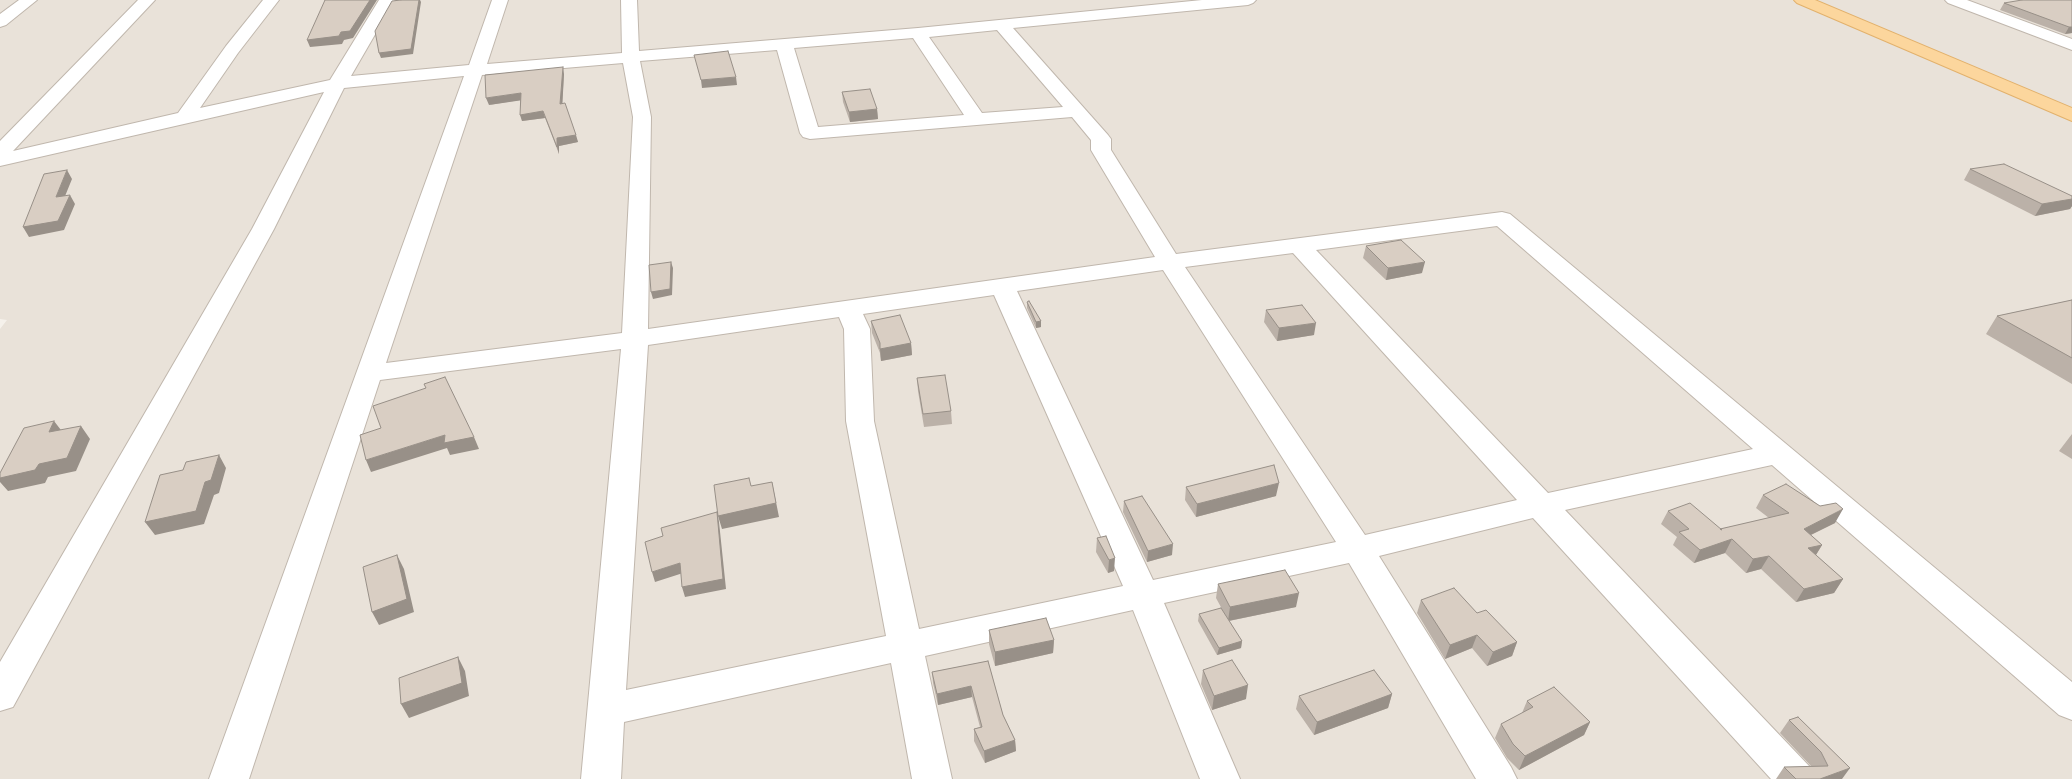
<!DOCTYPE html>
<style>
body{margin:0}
canvas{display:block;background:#f5f1eb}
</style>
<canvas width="2072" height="779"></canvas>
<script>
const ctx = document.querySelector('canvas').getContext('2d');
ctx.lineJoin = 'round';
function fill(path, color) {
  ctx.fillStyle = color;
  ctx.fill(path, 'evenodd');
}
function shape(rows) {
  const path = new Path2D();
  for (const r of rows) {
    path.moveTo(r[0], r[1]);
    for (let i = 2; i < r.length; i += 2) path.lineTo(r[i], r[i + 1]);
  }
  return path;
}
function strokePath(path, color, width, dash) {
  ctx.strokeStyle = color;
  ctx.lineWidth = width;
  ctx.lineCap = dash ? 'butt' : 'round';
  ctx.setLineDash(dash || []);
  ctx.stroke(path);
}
fill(shape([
 [0,0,2072,0,2072,779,0,779,0,329,7,320,0,319]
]), '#e9e2d9');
const minor = shape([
 [19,0,37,0,6,25,0,27,0,14,19,0],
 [138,0,155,0,13,151,178,113,226,46,263,0,279,0,238,53,200,108,330,80,379,0,395,0,351,76,469,65,492,0,508,0,487,64,622,53,621,0,637,0,639,51,918,28,1202,0,1256,0,1253,3,1248,5,1013,28,1108,135,1111,139,1111,150,1176,254,1502,212,1510,214,2072,682,2072,720,2059,715,1772,465,1565,510,1810,767,1816,779,1771,779,1533,518,1379,556,1511,767,1517,779,1476,779,1349,563,1164,603,1240,779,1200,779,1133,610,925,656,952,779,912,779,891,663,624,722,621,779,581,779,621,349,380,380,249,779,209,779,464,76,344,88,274,229,13,707,0,711,0,662,252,229,324,92,0,166,0,141,138,0],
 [997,30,1063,107,982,113,929,37,997,30],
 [913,38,964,115,818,127,794,48,913,38],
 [777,50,800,133,803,137,810,139,1072,117,1091,140,1091,150,1155,257,648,329,651,117,640,61,777,50],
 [623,63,633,117,622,333,386,363,482,75,623,63],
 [1497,226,1753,449,1548,493,1316,250,1497,226],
 [1293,253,1517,500,1365,535,1185,267,1293,253],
 [1163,270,1336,542,1153,580,1017,291,1163,270],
 [994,295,1123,586,919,629,874,421,870,329,863,314,994,295],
 [839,317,844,329,846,421,886,636,626,690,648,345,839,317],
 [1945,0,1967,0,2072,39,2072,50,1948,3,1945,0]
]);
const major = shape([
 [1794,0,1815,0,2072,108,2072,121,1797,3,1794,0]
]);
strokePath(minor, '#c0b7ad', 2);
strokePath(major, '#e2b16c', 2);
fill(minor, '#fff');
fill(major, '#fcd69d');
fill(shape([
 [2072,0,2072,33,2065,34,2000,10,2004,3],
 [564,74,562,104,578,142,559,146,559,154,545,118,522,121,520,100,489,105],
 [842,92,877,109,878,119,850,122,843,102],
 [1970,169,2072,196,2072,206,2070,209,2035,216,1964,180],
 [1366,246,1422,273,1386,280,1363,258],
 [2072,300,2072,384,1986,334,1997,316],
 [1027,302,1041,321,1041,327,1036,328,1027,308],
 [1266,310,1314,335,1277,341,1264,322],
 [871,321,911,343,912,355,881,361,880,353,872,333],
 [917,378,951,411,952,424,924,427,918,391],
 [2072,434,2072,459,2059,451],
 [1186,487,1276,496,1196,517,1185,500],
 [1763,495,1835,523,1811,535,1822,545,1816,555,1843,579,1834,593,1796,602,1761,569,1746,573,1725,553,1694,563,1673,545,1677,537,1661,524,1668,511,1720,529,1769,518,1756,508],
 [1124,501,1172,555,1147,562,1123,512],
 [1106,536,1114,571,1108,573,1096,552,1097,538],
 [1218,584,1296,607,1229,621,1242,641,1241,648,1217,655,1198,621,1199,614,1222,609,1216,598],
 [1421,600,1477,613,1517,642,1512,656,1487,666,1472,648,1445,659,1417,613],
 [989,630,1054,640,1053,653,995,666,989,644],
 [988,661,1003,715,1015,740,1016,751,985,763,974,741,974,729,980,727,972,697,938,705,933,683,932,672],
 [1203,670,1246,699,1212,710,1201,684],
 [1392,694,1388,708,1314,735,1296,709,1299,696],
 [1527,701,1590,722,1584,735,1519,770,1507,758,1495,738,1501,724,1522,713],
 [1798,717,1842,779,1776,779,1784,767,1812,767,1780,733,1789,720]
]), '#bbb1a8');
fill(shape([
 [370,0,377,0,353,38,344,40,342,44,310,47,307,40,341,32],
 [419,0,420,0,421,2,413,54,381,58,379,53],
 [2069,27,2072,27,2072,33,2065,34],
 [563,67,564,74,562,111,560,104],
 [736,77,737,85,702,88,701,80],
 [521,93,523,100,489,105,486,98],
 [877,109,878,119,850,122,849,112],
 [543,111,545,118,522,121,520,115],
 [576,135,578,142,559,146,559,154,557,147,557,138],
 [67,170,72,179,61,206,56,197],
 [70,195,75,204,64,230,29,237,23,227],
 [2072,199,2072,206,2070,209,2035,216,2042,204],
 [671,262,673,268,672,295,653,299,651,292],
 [1425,262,1422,273,1386,280,1388,268],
 [1041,321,1041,327,1036,328,1036,322],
 [1316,323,1314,335,1277,341,1279,328],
 [911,343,912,355,881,361,880,349],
 [54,421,64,434,49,432],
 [81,426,90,439,76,471,48,477,45,483,8,491,0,482,0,478,39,464],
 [445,435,474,437,479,449,450,455,447,448,371,472,366,460],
 [219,455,226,468,219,493,214,495,204,524,155,535,145,522,205,482],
 [772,482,779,517,722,529,718,516],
 [1279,483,1276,496,1196,517,1197,504],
 [1843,509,1835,523,1796,542,1804,529],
 [717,512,719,522,726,589,685,597,682,587],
 [1732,539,1725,553,1694,563,1700,550],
 [1173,544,1172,555,1147,562,1148,551],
 [1822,545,1814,558,1808,548],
 [397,555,404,569,414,612,379,625,372,612],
 [1769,556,1761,569,1746,573,1753,559],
 [1115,558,1114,571,1108,573,1109,560],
 [680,563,683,573,655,582,652,572],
 [1843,579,1834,593,1796,602,1804,589],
 [1299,593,1296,607,1228,621,1230,607],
 [1477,635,1472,648,1445,659,1450,645],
 [1054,640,1053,653,995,666,995,652],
 [1242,641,1241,648,1217,655,1219,648],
 [1517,642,1512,656,1487,666,1493,652],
 [458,657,465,671,469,696,409,718,401,704],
 [1248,685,1246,699,1212,710,1214,696],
 [971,686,972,697,938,705,937,694],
 [1392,694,1388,708,1314,735,1317,722],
 [1590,722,1584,735,1519,770,1525,756],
 [1015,740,1016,751,985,763,984,751],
 [1850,768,1842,779,1820,779]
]), '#989088');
const building = shape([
 [325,0,370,0,350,31,341,32,339,36,307,40,325,0],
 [401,0,419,0,411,49,379,53,375,31,392,1,401,0],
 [2022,0,2072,0,2072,27,2069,27,2004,3,2022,0],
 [728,51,736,77,701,80,694,55,728,51],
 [563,67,560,104,565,103,576,135,557,138,557,147,543,111,520,115,521,93,486,98,485,75,563,67],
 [870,89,877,109,849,112,842,92,870,89],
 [2004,164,2072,196,2072,199,2042,204,1970,169,2004,164],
 [67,170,56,197,70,195,58,221,23,227,44,174,67,170],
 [1401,240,1425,262,1388,268,1366,246,1401,240],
 [671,262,670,289,651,292,649,265,671,262],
 [2072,300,2072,358,1997,316,2072,300],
 [1029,301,1041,321,1036,322,1027,302,1029,301],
 [1302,305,1316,323,1279,328,1266,310,1302,305],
 [900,315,911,343,880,349,880,343,871,321,900,315],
 [945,375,951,411,923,414,917,378,945,375],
 [445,377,474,437,444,443,445,435,366,460,360,435,381,428,373,406,426,388,424,384,445,377],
 [54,421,49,432,81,426,67,458,39,464,35,470,0,478,0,473,24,428,54,421],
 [219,455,211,480,205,482,196,511,145,522,160,475,183,470,186,462,219,455],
 [1274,465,1279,483,1197,504,1186,487,1274,465],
 [749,478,751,486,772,482,776,503,718,516,714,485,749,478],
 [1786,484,1820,506,1836,503,1843,509,1804,529,1822,545,1808,548,1843,579,1804,589,1769,556,1753,559,1732,539,1700,550,1679,532,1689,529,1668,511,1690,503,1722,530,1720,529,1789,513,1763,495,1786,484],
 [1142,496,1173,544,1148,551,1124,501,1142,496],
 [717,512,723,579,682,587,680,563,652,572,645,542,663,536,661,528,717,512],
 [1106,536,1115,558,1109,560,1097,538,1106,536],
 [397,555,407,599,372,612,363,567,397,555],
 [1285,570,1299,593,1230,607,1218,584,1285,570],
 [1454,588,1477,613,1486,610,1517,642,1493,652,1477,635,1450,645,1421,600,1454,588],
 [1221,608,1242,641,1219,648,1199,614,1221,608],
 [1046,618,1054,640,995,652,989,630,1046,618],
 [458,657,462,683,401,704,399,678,458,657],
 [1232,660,1248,685,1214,696,1203,670,1232,660],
 [988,661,1003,715,1015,740,984,751,974,729,982,727,971,686,937,694,932,672,988,661],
 [1374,670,1392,694,1317,722,1299,696,1374,670],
 [1554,687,1590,722,1525,756,1513,744,1501,724,1533,707,1527,701,1554,687],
 [1798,717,1850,768,1820,779,1796,779,1784,767,1828,766,1821,752,1789,720,1798,717]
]);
fill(building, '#d9cec3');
strokePath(building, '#989088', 1);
</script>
